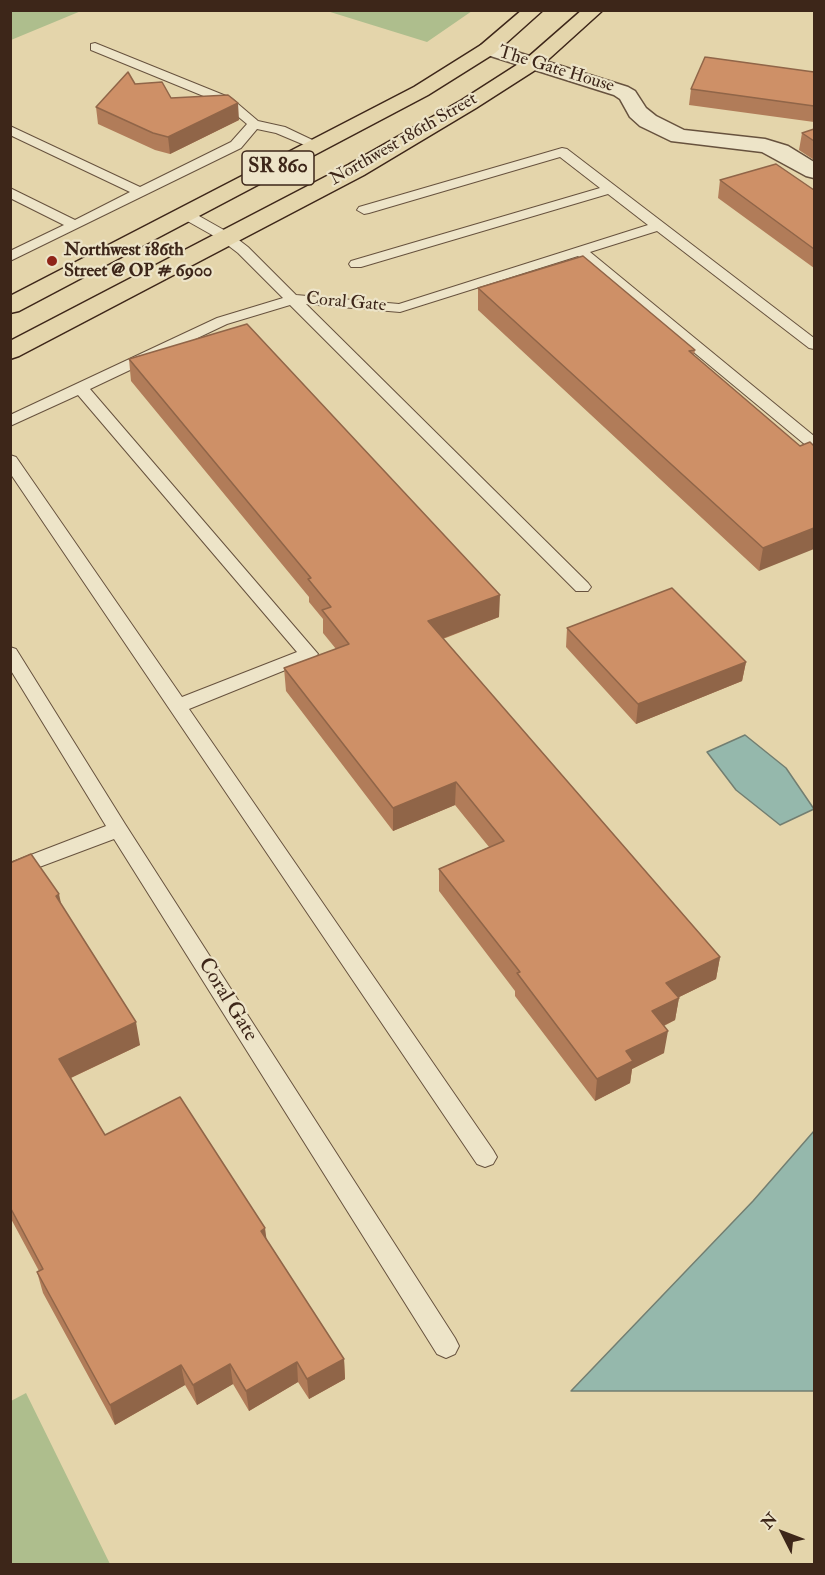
<!DOCTYPE html>
<style>
body{margin:0}
#map{position:relative;width:825px;height:1575px;overflow:hidden;background:#e4d5ab;font-family:"IM FELL Double Pica",serif}
canvas{display:block}
.frame{position:absolute;inset:0;border:12px solid #3d2619;pointer-events:none}
.north{position:absolute;left:753px;top:1503px;width:60px;height:60px;-webkit-text-stroke:4px #ede4c8;paint-order:stroke;rotate:312deg;font-size:16px;font-weight:700;line-height:24px;text-align:center;color:#3d2619}
.north::after{content:'';display:block;margin:auto;width:21px;height:27px;background:#3d2619;clip-path:polygon(50% 0,100% 100%,50% 72%,0 100%)}
</style>
<div id="map">
<canvas width="825" height="1575"></canvas>
<div class="frame"></div>
<div class="north">N</div>
</div>
<script>
const ctx = document.querySelector('canvas').getContext('2d');
ctx.lineJoin = 'round';
function fill(path, color) {
  ctx.fillStyle = color;
  ctx.fill(path, 'evenodd');
}
function shape(rows) {
  const path = new Path2D();
  for (const r of rows) {
    path.moveTo(r[0], r[1]);
    for (let i = 2; i < r.length; i += 2) path.lineTo(r[i], r[i + 1]);
  }
  return path;
}
function strokePath(path, color, width, dash) {
  ctx.strokeStyle = color;
  ctx.lineWidth = width;
  ctx.lineCap = dash ? 'butt' : 'round';
  ctx.setLineDash(dash || []);
  ctx.stroke(path);
}
function label(font, color, halo, rows, align = 'center') {
  ctx.font = font + ' "IM FELL Double Pica",serif';
  ctx.lineWidth = 4.5;
  ctx.setLineDash([]);
  ctx.textBaseline = 'middle';
  ctx.strokeStyle = halo;
  ctx.fillStyle = color;
  for (const [text, x, y, turn = 0] of rows) {
    ctx.save();
    ctx.translate(x, y);
    ctx.rotate((+turn || 0) * Math.PI / 180);
    ctx.textAlign = isNaN(turn) ? turn : align;
    if (halo) ctx.strokeText(text, 0, 0);
    ctx.fillText(text, 0, 0);
    ctx.restore();
  }
}
fill(shape([
 [11,11,81,11,11,40],
 [327,11,472,11,427,42],
 [26,1393,110,1564,11,1564,11,1401]
]), '#aebe8d');
const water = shape([
 [745,735,786,768,814,809,780,825,736,790,707,752,745,735],
 [814,1131,814,1391,571,1391,753,1201,814,1131]
]);
fill(water, '#95b8ac');
strokePath(water, '#727e71', 1.5);
const service = shape([
 [95,43,231,98,258,121,285,127,325,146,319,150,314,149,276,133,257,129,241,148,10,261,10,251,64,225,10,198,10,188,75,220,130,192,10,135,10,126,140,187,231,142,247,124,223,104,91,50,91,44,95,43],
 [562,148,567,149,814,338,814,349,809,348,657,231,590,252,814,436,814,449,808,447,578,256,400,312,306,304,588,583,591,587,588,591,576,591,290,305,227,324,90,389,318,654,315,658,189,709,493,1150,497,1157,493,1164,485,1167,477,1164,10,473,10,455,16,457,182,697,297,652,78,395,10,426,10,415,217,318,283,298,238,253,221,240,182,218,180,215,182,212,192,212,231,234,248,247,296,295,399,304,648,225,608,194,361,267,351,267,349,264,351,261,600,188,560,157,369,213,364,214,357,210,359,207,562,148],
 [10,647,16,649,125,824,455,1338,459,1346,455,1354,446,1358,437,1354,114,839,10,878,10,863,106,826,10,669,10,647]
]);
const minor = shape([
 [488,43,628,87,635,91,646,108,656,116,684,130,765,139,788,146,814,162,814,178,806,176,762,152,671,141,640,126,630,117,620,99,614,95,481,53,478,49,481,45,488,43]
]);
const primary = shape([
 [522,10,543,10,495,53,428,95,19,311,10,313,10,296,414,87,481,45,522,10],
 [582,10,603,10,540,67,476,108,364,175,19,356,10,359,10,341,348,165,462,100,526,59,582,10]
]);
strokePath(service, '#67523e', 2);
strokePath(minor, '#67523e', 3);
strokePath(primary, '#3d2619', 3);
fill(service, '#ede4c8');
fill(minor, '#ede4c8');
fill(primary, '#e4d5ab');
fill(shape([
 [814,72,814,122,689,105,691,89],
 [135,84,171,98,239,120,170,154,155,150,98,124,96,107],
 [814,129,814,160,799,150,802,133],
 [720,180,814,190,814,268,718,198],
 [478,288,695,350,694,355,800,446,759,571,478,310],
 [129,359,499,617,443,639,720,957,716,979,679,997,675,1020,664,1026,664,1053,632,1069,630,1083,595,1101,515,996,515,991,439,891,439,869,489,847,455,805,393,831,286,691,284,668,336,649,323,633,323,619,309,602,309,597,131,381],
 [567,628,746,662,742,681,636,724,566,647],
 [10,863,61,904,140,1045,71,1078,105,1135,267,1240,344,1359,345,1379,309,1399,298,1382,249,1411,233,1384,197,1405,185,1385,115,1425,43,1293,37,1272,39,1271,10,1217]
]), '#b17c59');
fill(shape([
 [238,103,239,120,170,154,168,137],
 [814,528,814,549,759,571,763,548],
 [500,595,499,617,428,644,428,621],
 [746,662,742,681,636,724,638,704],
 [456,782,455,805,393,831,393,808],
 [59,894,64,917,56,896],
 [720,957,716,979,663,1005,666,983],
 [679,998,675,1020,648,1033,652,1011],
 [136,1022,140,1045,64,1081,59,1059],
 [668,1031,664,1053,632,1069,630,1083,595,1101,597,1079,626,1051],
 [265,1228,268,1250,261,1231],
 [344,1359,345,1379,309,1399,307,1379],
 [297,1362,298,1382,249,1411,246,1391],
 [230,1364,233,1384,197,1405,193,1385],
 [181,1365,185,1385,115,1425,110,1405]
]), '#906548');
const building = shape([
 [705,57,814,72,814,106,691,89,705,57],
 [128,72,135,84,162,82,171,98,228,95,238,103,168,137,153,133,96,107,128,72],
 [814,129,814,141,802,133,814,129],
 [776,164,814,190,814,249,720,180,776,164],
 [583,256,695,350,689,351,800,446,810,442,814,446,814,528,763,548,478,288,583,256],
 [247,324,500,595,428,621,720,957,666,983,679,998,652,1011,668,1031,626,1051,633,1061,597,1079,517,973,520,972,439,869,504,841,456,782,393,808,284,668,349,644,322,610,331,607,308,579,311,578,129,359,247,324],
 [672,588,746,662,638,704,567,628,672,588],
 [31,854,59,894,56,896,136,1022,59,1059,105,1135,180,1097,265,1228,261,1231,344,1359,307,1379,297,1362,246,1391,230,1364,193,1385,181,1365,110,1405,37,1272,43,1269,10,1207,10,863,31,854]
]);
fill(building, '#ce9067');
strokePath(building, '#906548', 1.5);
for (const [x, y, r, color] of [
 [52,261,6,"#8f2418"]
]) {
  const dot = new Path2D();
  dot.arc(x, y, r, 0, 2 * Math.PI);
  ctx.fillStyle = color;
  ctx.fill(dot);
  strokePath(dot, '#ede4c8', 2);
}
label('18px', '#3d2619', '#ede4c8', [
 ["The Gate House",556,70,17],
 ["Northwest 186th Street",404,140,-30],
 ["Coral Gate",346,303,5]
]);
label('bold 18px', '#3d2619', '#ede4c8', [
 ["Northwest 186th",64,251],
 ["Street @ OP # 6900",64,272]
], 'left');
for (const [x, y, w] of [
 [278,168,72]
]) {
  const box = new Path2D();
  box.roundRect(x - w / 2, y - 17, w, 34, 4.5);
  ctx.fillStyle = '#ede4c8';
  ctx.fill(box);
  strokePath(box, '#3d2619', 1.5);
}
label('bold 20px', '#3d2619', null, [
 ["SR 860",278,168]
]);
label('21px', '#3d2619', '#ede4c8', [
 ["Coral Gate",227,1000,58]
]);
</script>
